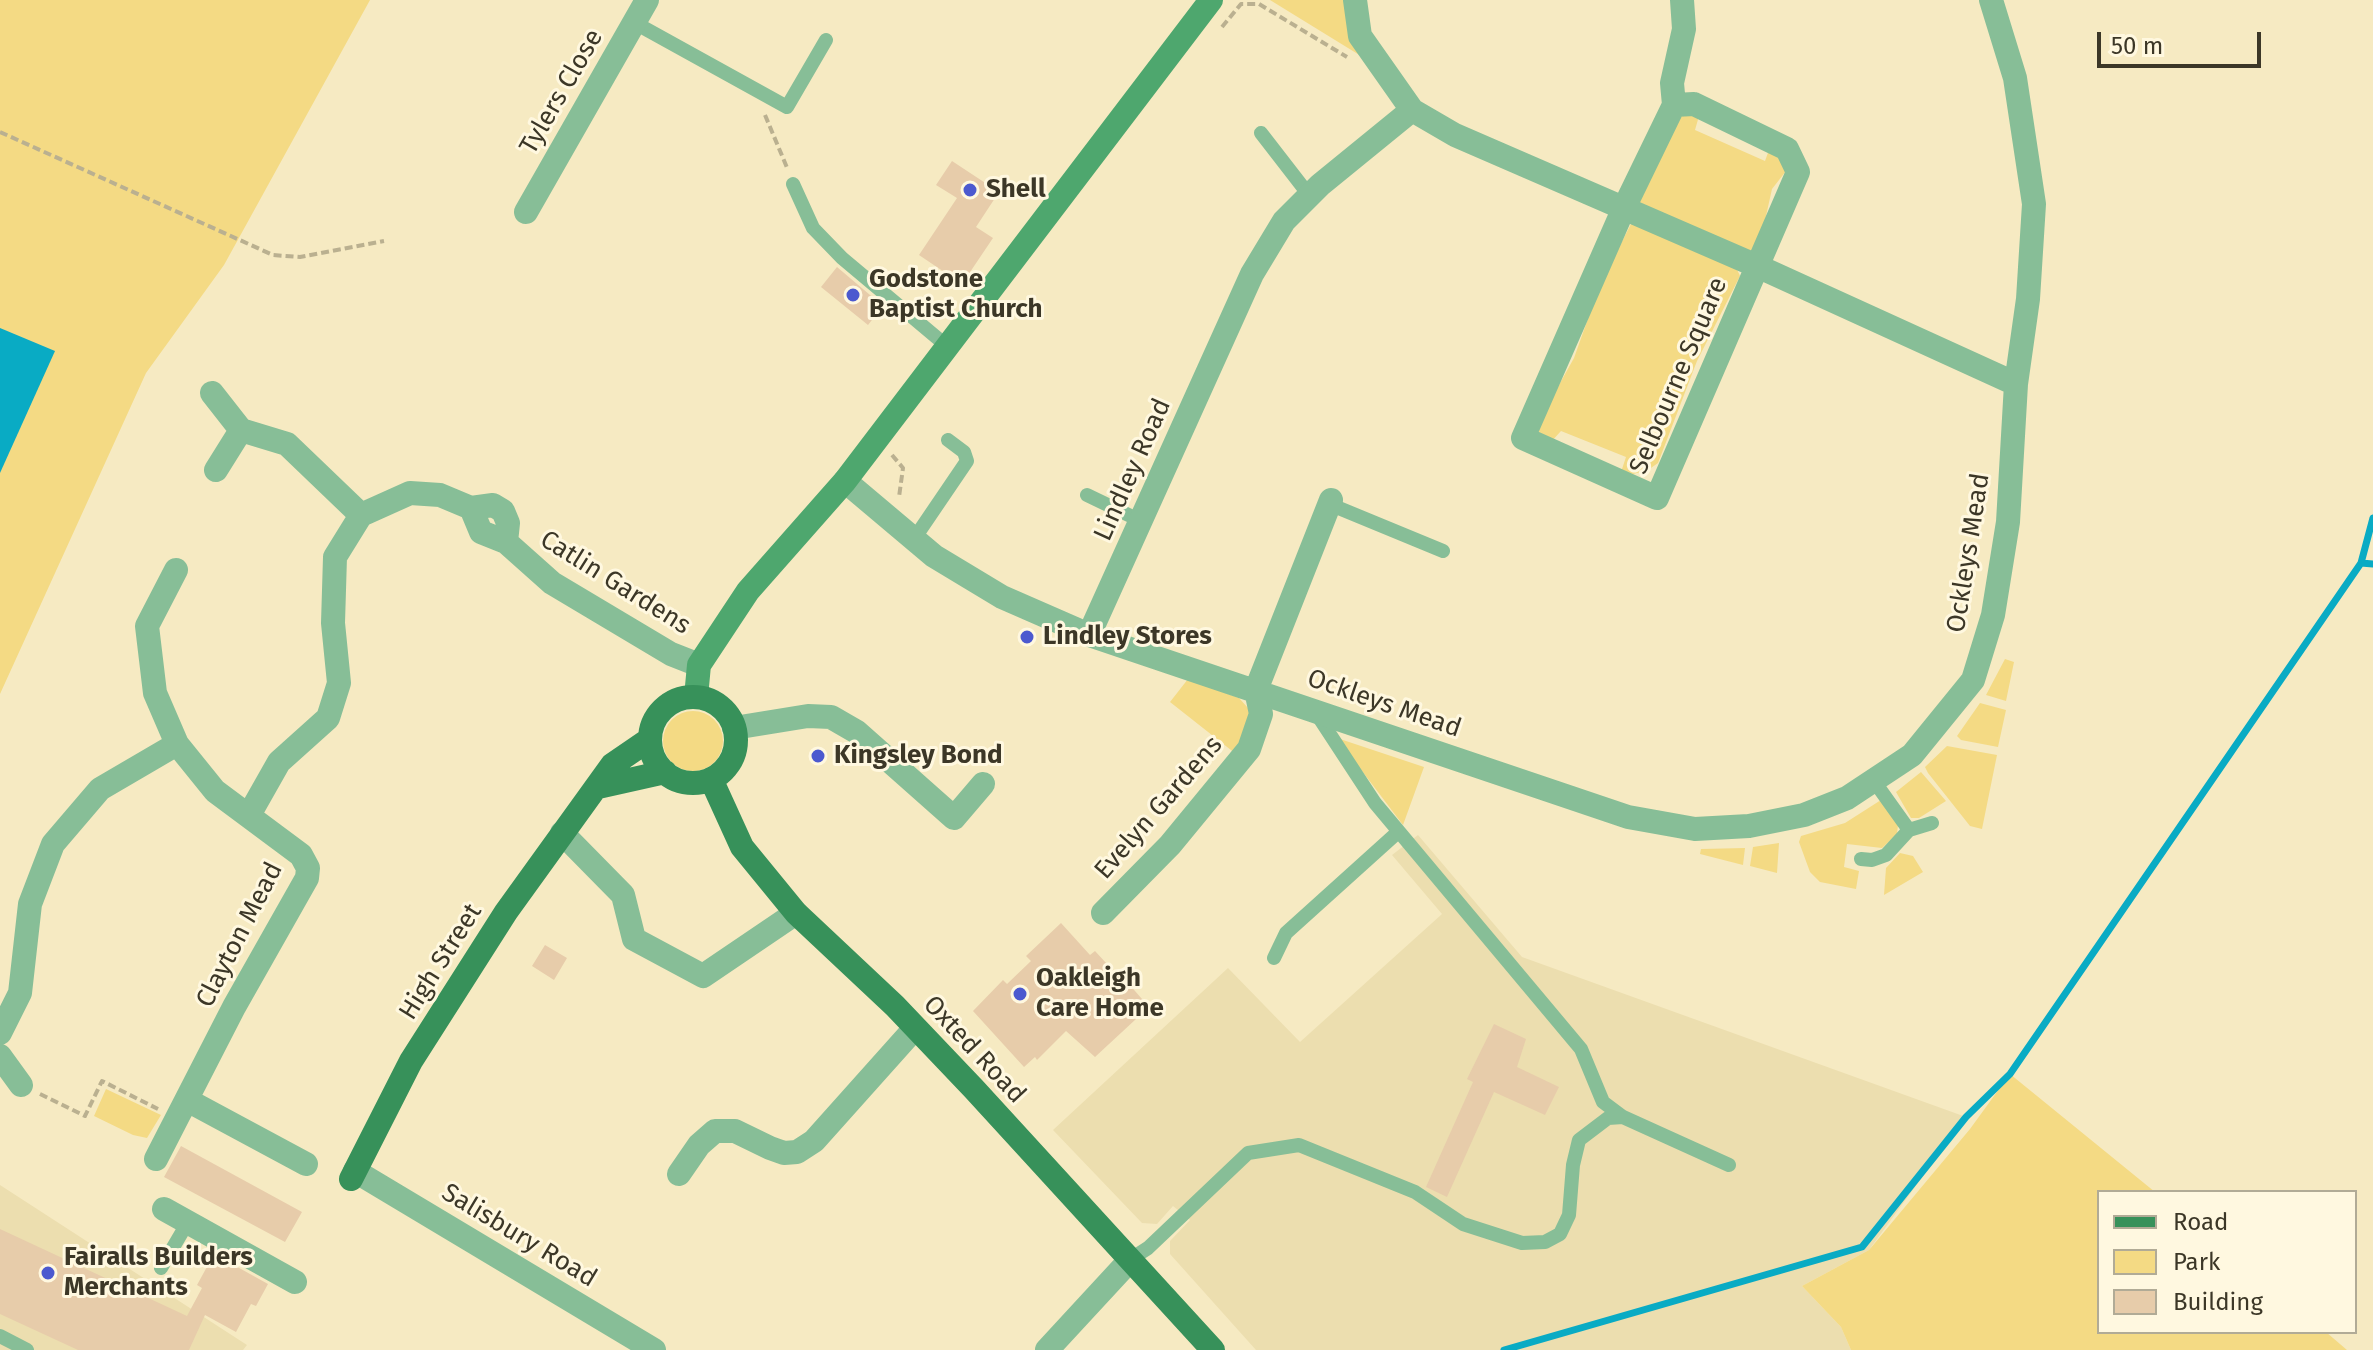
<!DOCTYPE html>
<style>
body{margin:0}
#map{position:relative;width:2373px;height:1350px;overflow:hidden;background:#f6eac2;font-family:"Fira Sans",sans-serif}
canvas{display:block}
.legend{position:absolute;left:2097px;top:1190px;width:260px;height:144px;box-sizing:border-box;background:#fff8e0;border:2px solid #b1ab96;margin:0;padding:10px 14px;list-style:none;font-size:24px;color:#3c3727}
.legend li{display:flex;align-items:center;gap:16px;height:40px}
.legend b{width:40px;border:2px solid #b1ab96}
.scale{position:absolute;left:2097px;top:32px;width:164px;height:36px;box-sizing:border-box;border:4px solid #3c3727;border-top:0;padding-left:10px;font-size:24px;line-height:28px;white-space:nowrap;color:#3c3727;-webkit-text-stroke:6px #fff8e0;paint-order:stroke}
</style>
<div id="map">
<canvas width="2373" height="1350"></canvas>
<ul class="legend">
<li><b style="height:10px;background:#37915a"></b>Road</li>
<li><b style="height:22px;background:#f4da84"></b>Park</li>
<li><b style="height:22px;background:#e7ccaa"></b>Building</li>
</ul>
<div class="scale">50 m</div>
</div>
<script>
const ctx = document.querySelector('canvas').getContext('2d');
ctx.lineJoin = 'round';
function fill(path, color) {
  ctx.fillStyle = color;
  ctx.fill(path, 'evenodd');
}
function shape(rows) {
  const path = new Path2D();
  for (const r of rows) {
    if (r.length === 3) {
      path.moveTo(r[0] + r[2], r[1]);
      path.arc(r[0], r[1], r[2], 0, 2 * Math.PI);
      continue;
    }
    path.moveTo(r[0], r[1]);
    for (let i = 2; i < r.length; i += 2) path.lineTo(r[i], r[i + 1]);
  }
  return path;
}
function strokePath(path, color, width, dash) {
  ctx.strokeStyle = color;
  ctx.lineWidth = width;
  ctx.lineCap = dash ? 'butt' : 'round';
  ctx.setLineDash(dash || []);
  ctx.stroke(path);
}
function label(font, color, halo, rows, align = 'center') {
  ctx.font = font + ' "Fira Sans",sans-serif';
  ctx.lineWidth = 6;
  ctx.setLineDash([]);
  ctx.textBaseline = 'middle';
  ctx.strokeStyle = halo;
  ctx.fillStyle = color;
  for (const [text, x, y, turn = 0] of rows) {
    ctx.save();
    ctx.translate(x, y);
    ctx.rotate((+turn || 0) * Math.PI / 180);
    ctx.textAlign = isNaN(turn) ? turn : align;
    if (halo) ctx.strokeText(text, 0, 0);
    ctx.fillText(text, 0, 0);
    ctx.restore();
  }
}
fill(shape([
 [1418,835,1522,957,1966,1117,1869,1250,1802,1286,1841,1327,1851,1350,1256,1350,1170,1254,1170,1241,1190,1220,1173,1206,1157,1224,1142,1223,1053,1130,1228,968,1300,1042,1442,914,1392,855],
 [0,1185,247,1345,243,1350,0,1350]
]), '#ecdeaf');
fill(shape([
 [0,0,370,0,224,265,146,373,0,694],
 [1270,0,1346,0,1361,56],
 [1681,115,1699,116,1695,130,1765,161,1769,150,1778,153,1786,171,1772,189,1760,243,1747,254,1639,206,1641,185],
 [1631,224,1638,224,1735,265,1740,276,1697,361,1658,463,1648,470,1633,474,1621,472,1626,457,1561,431,1551,442,1540,434,1536,426,1574,358,1601,282],
 [2005,659,2014,662,2006,701,1986,695],
 [1188,679,1239,698,1248,708,1250,717,1236,754,1170,702],
 [1980,703,2006,710,1998,747,1961,740,1957,736],
 [693,741,30],
 [1337,738,1424,767,1403,825],
 [1947,746,1997,755,1982,829,1970,826,1928,773,1925,767],
 [1921,772,1946,801,1919,818,1911,818,1896,792],
 [1881,800,1898,825,1897,834,1882,848,1847,844,1844,867,1859,871,1856,889,1820,882,1810,872,1799,842,1801,836,1845,823],
 [1779,843,1777,873,1750,866,1753,847],
 [1745,848,1743,865,1700,854,1701,849],
 [1900,853,1913,856,1923,872,1884,895,1886,868],
 [2010,1074,2155,1192,2099,1192,2099,1332,2326,1332,2347,1350,1851,1350,1841,1327,1802,1286,1869,1250,1970,1129],
 [106,1089,161,1115,147,1138,133,1135,94,1116]
]), '#f4da84');
fill(shape([
 [0,328,55,351,0,473]
]), '#09abc4');
strokePath(shape([
 [2361,563,2373,518],
 [1504,1350,1862,1247,1966,1117,2010,1074,2361,563,2373,564]
]), '#09abc4', 7);
fill(shape([
 [952,161,999,192,976,227,993,238,962,284,919,255,957,198,936,185],
 [837,267,883,306,868,325,821,287],
 [1061,923,1090,955,1095,951,1119,977,1121,975,1149,1007,1095,1057,1066,1031,1037,1060,1035,1057,1024,1067,973,1011,1003,980,1007,984,1031,961,1026,956],
 [545,945,567,958,554,980,532,966],
 [1494,1024,1526,1039,1517,1067,1559,1087,1545,1115,1494,1092,1447,1197,1426,1187,1473,1082,1467,1079],
 [181,1146,302,1212,285,1242,164,1177],
 [0,1229,187,1316,202,1288,197,1285,214,1254,268,1284,256,1306,251,1304,236,1332,205,1315,189,1350,78,1350,0,1314]
]), '#e7ccaa');
strokePath(shape([
 [1222,27,1241,4,1259,4,1347,57],
 [765,115,788,170],
 [0,132,273,255,300,257,384,241],
 [892,455,903,468,899,497],
 [40,1094,85,1116,102,1081,158,1109]
]), '#bab090', 4, [8, 4]);
strokePath(shape([
 [635,23,787,107,826,40],
 [1261,133,1309,195],
 [793,184,813,228,842,258,948,347],
 [1087,495,1141,521],
 [1329,504,1443,551],
 [914,539,967,461,964,452,948,440],
 [1316,713,1375,803,1581,1049,1603,1102,1623,1117,1729,1165],
 [1909,830,1932,823],
 [1861,859,1872,860,1886,855,1909,830,1874,781],
 [1274,958,1286,933,1398,832],
 [1131,1259,1148,1248,1248,1153,1299,1145,1415,1192,1463,1224,1522,1243,1545,1242,1560,1234,1569,1215,1573,1165,1579,1140,1608,1118,1623,1117],
 [161,1268,188,1222],
 [0,1336,27,1350]
]), '#87be97', 14);
strokePath(shape([
 [1355,0,1360,36,1412,110,1455,135,1757,266,2016,384],
 [1694,104,1787,149,1798,172,1657,498,1523,438,1623,210,1674,105,1694,104],
 [1674,105,1672,83,1684,29,1682,0],
 [526,212,647,0],
 [212,393,241,430],
 [216,470,241,430,287,444,361,515],
 [845,481,934,556,1002,597,1089,635,1252,274,1284,221,1320,185,1412,110],
 [471,508,481,532,506,542,552,583,671,654,699,665],
 [1089,635,1628,817,1695,829,1749,826,1804,815,1847,798,1912,755,1973,680,1993,615,2008,522,2016,384,2028,299,2034,204,2015,78,1991,0],
 [734,728,808,716,831,717,857,732,954,818,983,784],
 [249,815,279,762,328,718,339,683,333,623,335,557,361,515,410,493,440,495,471,508,493,505,503,511,508,523,506,542],
 [562,833,623,895,634,939,703,976,796,913],
 [1103,913,1170,845,1249,749,1261,714,1256,690,1331,500],
 [0,1033,20,993,30,904,53,844,100,789,177,744],
 [0,1056,21,1085],
 [187,1100,306,1164],
 [156,1159,234,1007,307,878,308,868,301,855,215,791,177,744,155,693,147,626,176,570],
 [355,1171,654,1350],
 [679,1174,699,1145,715,1131,735,1131,770,1148,784,1153,797,1152,814,1141,915,1028],
 [164,1209,295,1282],
 [1047,1350,1131,1259]
]), '#87be97', 24);
strokePath(shape([
 [696,697,699,665,748,591,845,481,1211,0]
]), '#4ea76e', 24);
strokePath(shape([
 [693,740,43],
 [711,779,742,847,796,913,895,1006,974,1089,1213,1350],
 [598,787,665,772],
 [351,1179,411,1061,506,912,612,765,650,739]
]), '#37915a', 24);
for (const [x, y, r, color] of [
 [970,190,8,"#4c59cf"],
 [853,295,8,"#4c59cf"],
 [1027,637,8,"#4c59cf"],
 [818,756,8,"#4c59cf"],
 [1020,994,8,"#4c59cf"],
 [48,1273,8,"#4c59cf"]
]) {
  const dot = new Path2D();
  dot.arc(x, y, r, 0, 2 * Math.PI);
  ctx.fillStyle = color;
  ctx.fill(dot);
  strokePath(dot, '#fff8e0', 3);
}
label('26px', '#3c3727', '#fff8e0', [
 ["Tylers Close",562,92,-60],
 ["Selbourne Square",1679,376,-67],
 ["Lindley Road",1133,470,-66],
 ["Ockleys Mead",1969,553,-81],
 ["Catlin Gardens",615,583,32],
 ["Ockleys Mead",1384,704,19],
 ["Evelyn Gardens",1159,808,-49],
 ["Clayton Mead",240,935,-63],
 ["High Street",441,962,-58],
 ["Oxted Road",974,1050,47],
 ["Salisbury Road",519,1236,31]
]);
label('bold 26px', '#3c3727', '#fff8e0', [
 ["Shell",986,190],
 ["Godstone",869,280],
 ["Baptist Church",869,310],
 ["Lindley Stores",1043,637],
 ["Kingsley Bond",834,756],
 ["Oakleigh",1036,979],
 ["Care Home",1036,1009],
 ["Fairalls Builders",64,1258],
 ["Merchants",64,1288]
], 'left');
</script>
